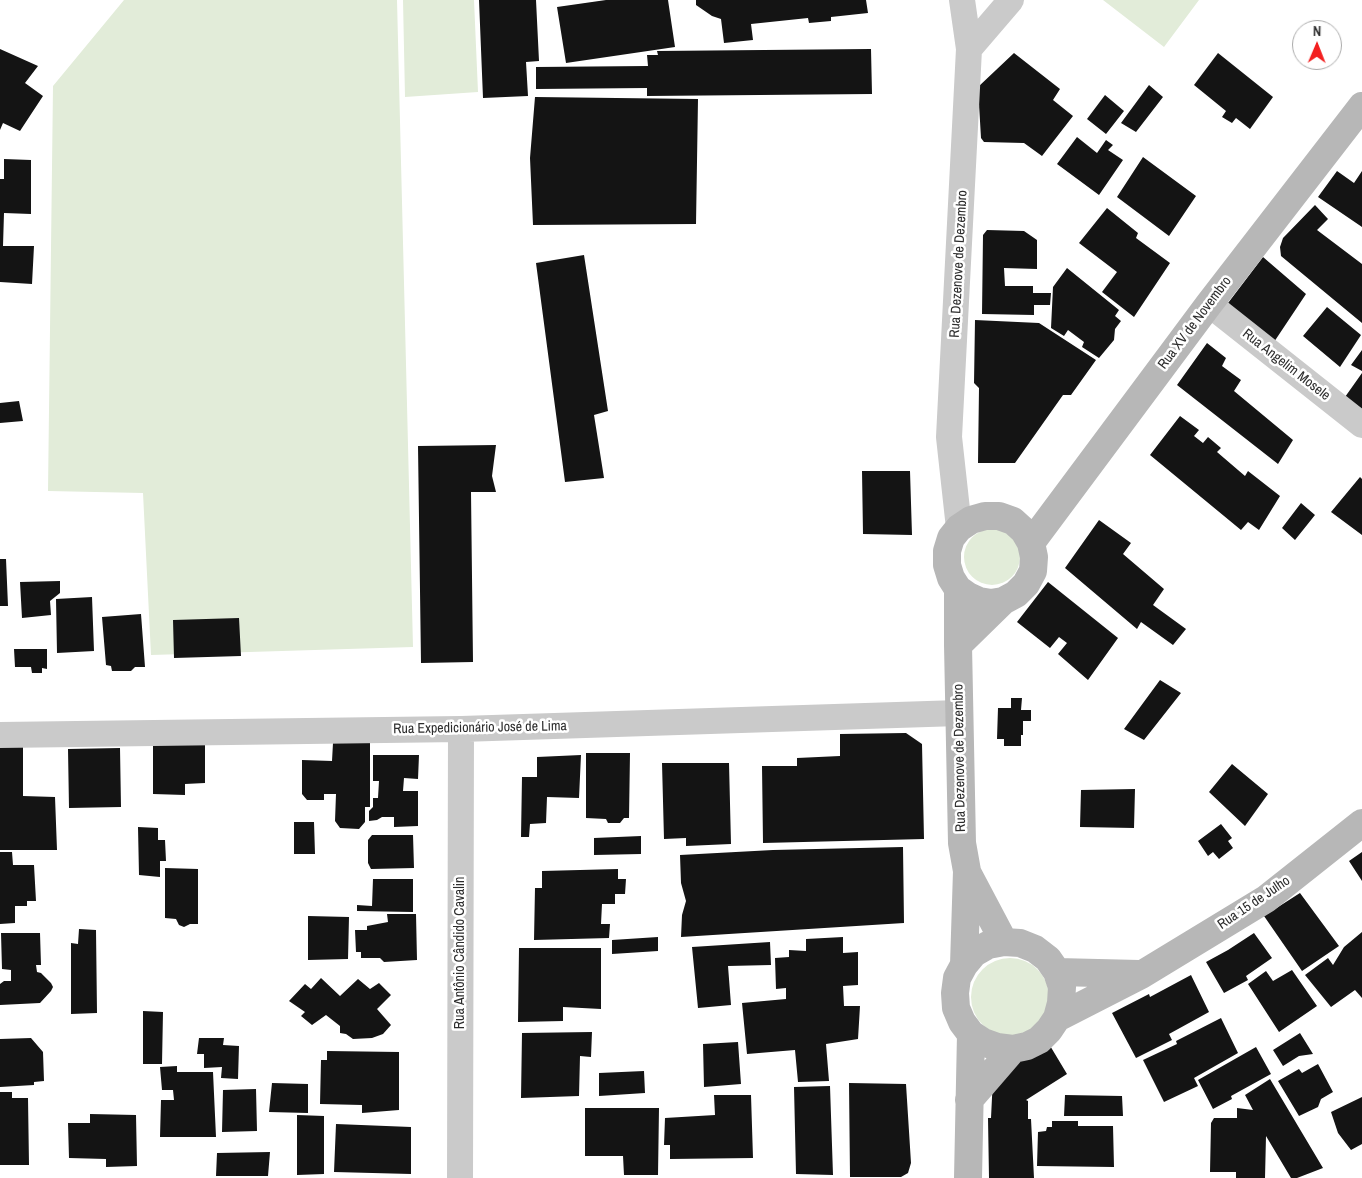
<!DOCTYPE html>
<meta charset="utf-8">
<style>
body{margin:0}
#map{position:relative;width:1362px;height:1178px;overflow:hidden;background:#fff;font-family:"Archivo Narrow",sans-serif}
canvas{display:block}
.north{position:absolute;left:1292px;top:20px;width:50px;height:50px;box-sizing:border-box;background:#fff;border:1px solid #ababab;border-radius:50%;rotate:1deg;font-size:14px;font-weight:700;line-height:20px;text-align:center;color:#2d2d2d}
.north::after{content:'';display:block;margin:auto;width:18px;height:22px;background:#f32020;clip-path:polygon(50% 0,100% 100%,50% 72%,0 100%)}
</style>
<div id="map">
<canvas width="1362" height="1178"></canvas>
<div class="north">N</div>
</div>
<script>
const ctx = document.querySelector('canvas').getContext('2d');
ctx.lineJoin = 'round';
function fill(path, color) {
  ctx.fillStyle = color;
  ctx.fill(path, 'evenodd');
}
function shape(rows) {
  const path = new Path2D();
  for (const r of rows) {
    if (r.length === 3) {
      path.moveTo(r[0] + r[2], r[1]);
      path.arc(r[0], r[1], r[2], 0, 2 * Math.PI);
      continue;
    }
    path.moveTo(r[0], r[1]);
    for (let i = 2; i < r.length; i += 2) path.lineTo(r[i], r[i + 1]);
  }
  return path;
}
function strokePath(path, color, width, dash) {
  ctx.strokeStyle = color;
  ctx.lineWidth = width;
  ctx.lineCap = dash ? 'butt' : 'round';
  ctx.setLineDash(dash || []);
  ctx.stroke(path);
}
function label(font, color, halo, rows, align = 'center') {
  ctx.font = font + ' "Archivo Narrow",sans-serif';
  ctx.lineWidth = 5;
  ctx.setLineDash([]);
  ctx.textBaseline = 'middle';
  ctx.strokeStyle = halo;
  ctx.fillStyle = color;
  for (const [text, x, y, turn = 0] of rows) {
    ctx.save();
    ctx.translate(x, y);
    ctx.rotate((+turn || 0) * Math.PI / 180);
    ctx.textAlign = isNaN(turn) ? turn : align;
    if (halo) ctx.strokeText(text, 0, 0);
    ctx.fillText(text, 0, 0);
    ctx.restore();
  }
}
fill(shape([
 [124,0,397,0,413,647,151,655,143,493,48,491,53,86],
 [403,0,474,0,478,92,405,97],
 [1103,0,1199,0,1164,47],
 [992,557,28],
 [1010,997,39]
]), '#e2ecd9');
fill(shape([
 [479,0,536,0,539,61,526,62,528,96,483,98],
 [606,0,668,0,675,47,566,63,557,7],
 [696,0,866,0,868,13,831,17,831,21,809,23,808,18,751,24,753,40,724,43,721,19,712,16,696,5],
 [0,49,38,66,25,83,43,96,20,131,3,123,0,130],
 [871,49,872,94,647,96,647,88,536,89,536,67,648,66,647,55,658,55,657,51],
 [1014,53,1060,89,1053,100,1073,116,1042,156,1024,143,984,142,981,138,978,87],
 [1218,53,1273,97,1250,129,1236,118,1232,123,1222,117,1226,111,1194,85],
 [1149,85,1163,97,1136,132,1121,123],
 [1105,95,1124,111,1106,134,1087,119],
 [535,97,698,99,696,224,533,225,530,158],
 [1077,137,1097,153,1106,140,1113,145,1108,150,1123,160,1099,195,1057,164],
 [1143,157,1196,196,1169,236,1117,197],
 [4,159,31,160,31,214,4,213,3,246,34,246,32,284,0,282,0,179,4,179],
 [1337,171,1354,183,1362,171,1362,227,1318,197],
 [1315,205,1328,219,1317,230,1362,264,1362,323,1281,256,1280,247,1283,238],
 [1107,208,1138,233,1136,238,1170,263,1134,317,1102,292,1117,272,1079,243],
 [987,230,1024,231,1037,240,1037,269,1004,268,1005,286,1033,286,1033,293,1051,293,1050,305,1034,305,1034,315,982,314,983,235],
 [584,255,608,411,594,415,604,478,565,482,536,263],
 [1263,257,1306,294,1274,342,1225,307],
 [1067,268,1119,310,1115,316,1121,321,1115,329,1114,340,1099,358,1082,347,1084,342,1068,330,1064,336,1051,328,1053,287],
 [1327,307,1361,335,1340,367,1303,336],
 [975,320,1039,323,1096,360,1071,395,1063,395,1015,463,978,463,979,388,974,383],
 [1207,343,1226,358,1222,366,1241,380,1234,391,1293,440,1278,464,1177,385],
 [1362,350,1362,371,1351,365],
 [1362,373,1362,409,1345,397],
 [19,401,23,421,0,423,0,403],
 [1180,416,1199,430,1194,436,1203,443,1208,437,1221,448,1217,452,1245,476,1248,471,1280,496,1259,530,1248,522,1241,530,1150,455],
 [496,445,492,476,496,492,471,492,473,662,421,663,418,446],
 [862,471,910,471,912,535,863,534],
 [1360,477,1362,479,1362,535,1331,512],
 [1301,503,1315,515,1295,540,1282,528],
 [1099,520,1131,543,1123,554,1164,589,1153,605,1186,629,1173,645,1141,622,1137,629,1065,568],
 [0,559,6,559,8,606,0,606],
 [60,581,60,593,50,601,51,615,22,618,20,582],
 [1048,582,1118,638,1088,680,1058,654,1067,643,1059,637,1050,648,1017,622],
 [92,597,94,651,57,653,56,599],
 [141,614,145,667,135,667,131,671,112,671,111,666,106,665,102,617],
 [239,618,241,656,174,658,173,620],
 [14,649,47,649,47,669,42,668,42,673,32,673,31,667,15,667],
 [1160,680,1181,693,1144,740,1124,729],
 [1011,698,1022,698,1021,710,1031,710,1031,721,1023,721,1023,735,1021,735,1021,746,1004,746,1004,739,997,739,998,708,1011,708],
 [906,733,922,744,924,839,763,843,762,766,797,766,797,758,840,756,840,734],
 [333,743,370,743,370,807,365,807,365,822,359,829,340,828,335,821,336,794,324,794,324,800,307,800,302,794,302,760,332,761],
 [23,744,23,796,55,797,57,850,0,850,0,745],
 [153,744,205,744,205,783,185,784,185,795,153,794],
 [120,748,121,807,69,808,68,749],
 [586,753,630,753,629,818,624,818,620,823,608,823,606,819,586,818],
 [373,755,419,755,418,779,404,778,403,791,418,791,418,826,394,827,394,817,382,817,377,820,369,821,369,811,373,807,373,798,378,798,379,781,373,781],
 [581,755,579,798,547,797,546,823,530,824,529,837,521,837,522,777,537,777,537,757],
 [662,763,729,763,731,844,686,846,686,838,664,839],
 [1232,764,1268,794,1245,826,1209,792],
 [1135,789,1134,828,1080,827,1081,790],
 [294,822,314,822,315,854,294,854],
 [1221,824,1232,838,1228,841,1233,848,1219,859,1213,852,1208,856,1198,841],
 [138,827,158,828,158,840,165,840,166,861,160,861,160,877,139,875],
 [372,835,413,835,414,868,371,869,368,863,368,840],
 [641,836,641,854,594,855,594,838],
 [903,847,904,923,681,937,682,915,686,901,681,883,680,855,773,850],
 [0,852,12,852,13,865,34,865,36,901,27,901,27,906,15,906,15,923,0,924],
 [1362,852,1362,881,1349,861],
 [165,868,198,869,198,924,190,924,184,927,179,925,176,919,165,918],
 [618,869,618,879,626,879,625,894,615,894,615,904,602,904,601,924,610,924,609,938,534,940,535,888,542,888,542,871],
 [373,879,413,879,413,912,357,911,357,905,372,906],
 [1300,893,1339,946,1302,971,1264,916],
 [387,914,416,914,417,960,384,962,380,958,361,958,361,952,356,952,355,930,367,930,367,926,388,922],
 [308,916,349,917,348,959,308,960],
 [79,929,96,930,97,1013,71,1014,71,943,78,944],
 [1362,932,1362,998,1355,990,1331,1007,1305,975,1328,958,1333,965,1344,947],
 [1,933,40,933,41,965,36,965,37,972,41,973,51,983,53,987,51,991,40,1003,0,1005,0,984,4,981,11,981,11,970,2,969],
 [1254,933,1272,958,1246,976,1248,980,1224,993,1206,962,1228,950],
 [658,937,658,951,612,954,612,940],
 [843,937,843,953,858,952,858,985,843,986,844,1006,860,1006,858,1039,826,1044,829,1081,798,1082,795,1050,747,1054,742,1003,786,999,786,988,776,989,775,958,789,957,789,950,806,951,806,939],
 [770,942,771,965,728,966,731,1005,698,1008,692,947],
 [519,948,601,948,601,1009,563,1007,563,1021,518,1022],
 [1292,970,1317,1006,1279,1032,1248,984,1266,971,1273,981],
 [1191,975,1209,1012,1169,1034,1172,1040,1136,1058,1112,1013,1149,994,1150,997],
 [321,978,340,996,358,979,370,989,379,983,391,995,377,1009,391,1025,383,1034,372,1038,353,1039,346,1034,340,1033,340,1026,326,1015,312,1025,301,1016,305,1012,289,1001,305,984,311,989],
 [143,1011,163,1012,162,1064,143,1064],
 [1221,1018,1238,1053,1194,1078,1198,1086,1164,1102,1143,1060,1177,1044,1176,1041],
 [592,1032,591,1057,580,1056,579,1096,521,1098,522,1033],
 [1300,1033,1313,1054,1299,1056,1283,1066,1273,1050],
 [31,1038,43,1052,44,1081,34,1082,34,1085,0,1087,0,1039],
 [199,1038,224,1038,223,1045,239,1046,238,1079,221,1078,222,1067,204,1068,204,1054,197,1054],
 [738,1042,741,1084,704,1087,703,1044],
 [1049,1044,1067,1074,1026,1100,1028,1101,1028,1119,1031,1119,1034,1178,989,1178,988,1118,991,1118,993,1077],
 [1256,1047,1271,1074,1231,1096,1232,1099,1213,1109,1198,1080],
 [327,1051,399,1052,399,1110,362,1113,362,1105,320,1104,321,1060,327,1060],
 [1318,1064,1333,1092,1321,1099,1318,1107,1299,1116,1278,1081,1299,1069,1302,1073],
 [177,1066,177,1072,213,1072,216,1137,160,1137,161,1100,174,1100,173,1090,162,1090,160,1067],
 [644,1071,645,1093,599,1096,599,1073],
 [1270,1079,1323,1168,1297,1178,1291,1178,1266,1136,1265,1178,1236,1178,1236,1172,1210,1172,1211,1123,1214,1118,1237,1118,1237,1108,1253,1110,1245,1095],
 [272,1083,308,1084,308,1113,269,1112],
 [849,1083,906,1084,911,1163,908,1173,901,1177,850,1177],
 [830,1086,833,1175,796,1174,794,1087],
 [256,1089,257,1131,222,1132,223,1090],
 [0,1092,12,1092,12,1098,28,1098,29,1165,0,1165],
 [714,1095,751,1095,753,1158,670,1159,670,1145,664,1145,665,1118,715,1115],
 [1065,1095,1122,1096,1123,1116,1064,1116],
 [1362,1097,1362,1144,1351,1150,1338,1133,1331,1112],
 [585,1108,659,1108,658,1175,624,1175,623,1156,585,1156],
 [90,1114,136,1115,137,1166,106,1167,106,1159,69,1158,68,1123,90,1123],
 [297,1115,324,1116,324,1174,297,1175],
 [1052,1121,1078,1121,1078,1126,1113,1126,1114,1167,1037,1166,1038,1132,1046,1131,1047,1127,1052,1127],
 [336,1124,411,1127,411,1174,334,1172],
 [270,1152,268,1176,216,1176,217,1153]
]), '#141414');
strokePath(shape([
 [969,49,1011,0],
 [1209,304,1362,425],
 [959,528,949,437,969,49,962,0],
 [0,735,461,729,959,713],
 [460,1178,461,729]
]), '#cacaca', 26);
strokePath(shape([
 [1031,543,1209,304,1362,106],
 [958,589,958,645,962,843,967,871,964,965],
 [958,645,1003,601,1016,594,1026,584,1033,571,1034,557,1031,543,1024,531,1013,521,999,516,985,516,971,520,959,528,951,538,947,551,947,565,951,578,958,589,968,596,979,601,991,603,1003,601],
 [967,872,1004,942],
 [1057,972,1139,974],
 [1057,1018,1061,1003,1062,987,1057,972,1048,959,1035,949,1020,943,1004,942,988,945,974,953,964,965,957,978,955,993,956,1008,962,1022,971,1034,983,1042,997,1047,1013,1049,1027,1046,1039,1040,1049,1030,1057,1018,1141,975,1266,899,1362,823],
 [969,1100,1013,1049],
 [968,1178,971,1034]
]), '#b7b7b7', 28);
label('14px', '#2d2d2d', '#fff', [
 ["Rua Dezenove de Dezembro",959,264,-87],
 ["Rua XV de Novembro",1195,323,-53],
 ["Rua Angelim Mosele",1286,365,38],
 ["Rua Expedicionário José de Lima",480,728,-1],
 ["Rua Dezenove de Dezembro",960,758,-91],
 ["Rua 15 de Julho",1254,903,-34],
 ["Rua Antônio Cândido Cavalin",460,953,-90]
]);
</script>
